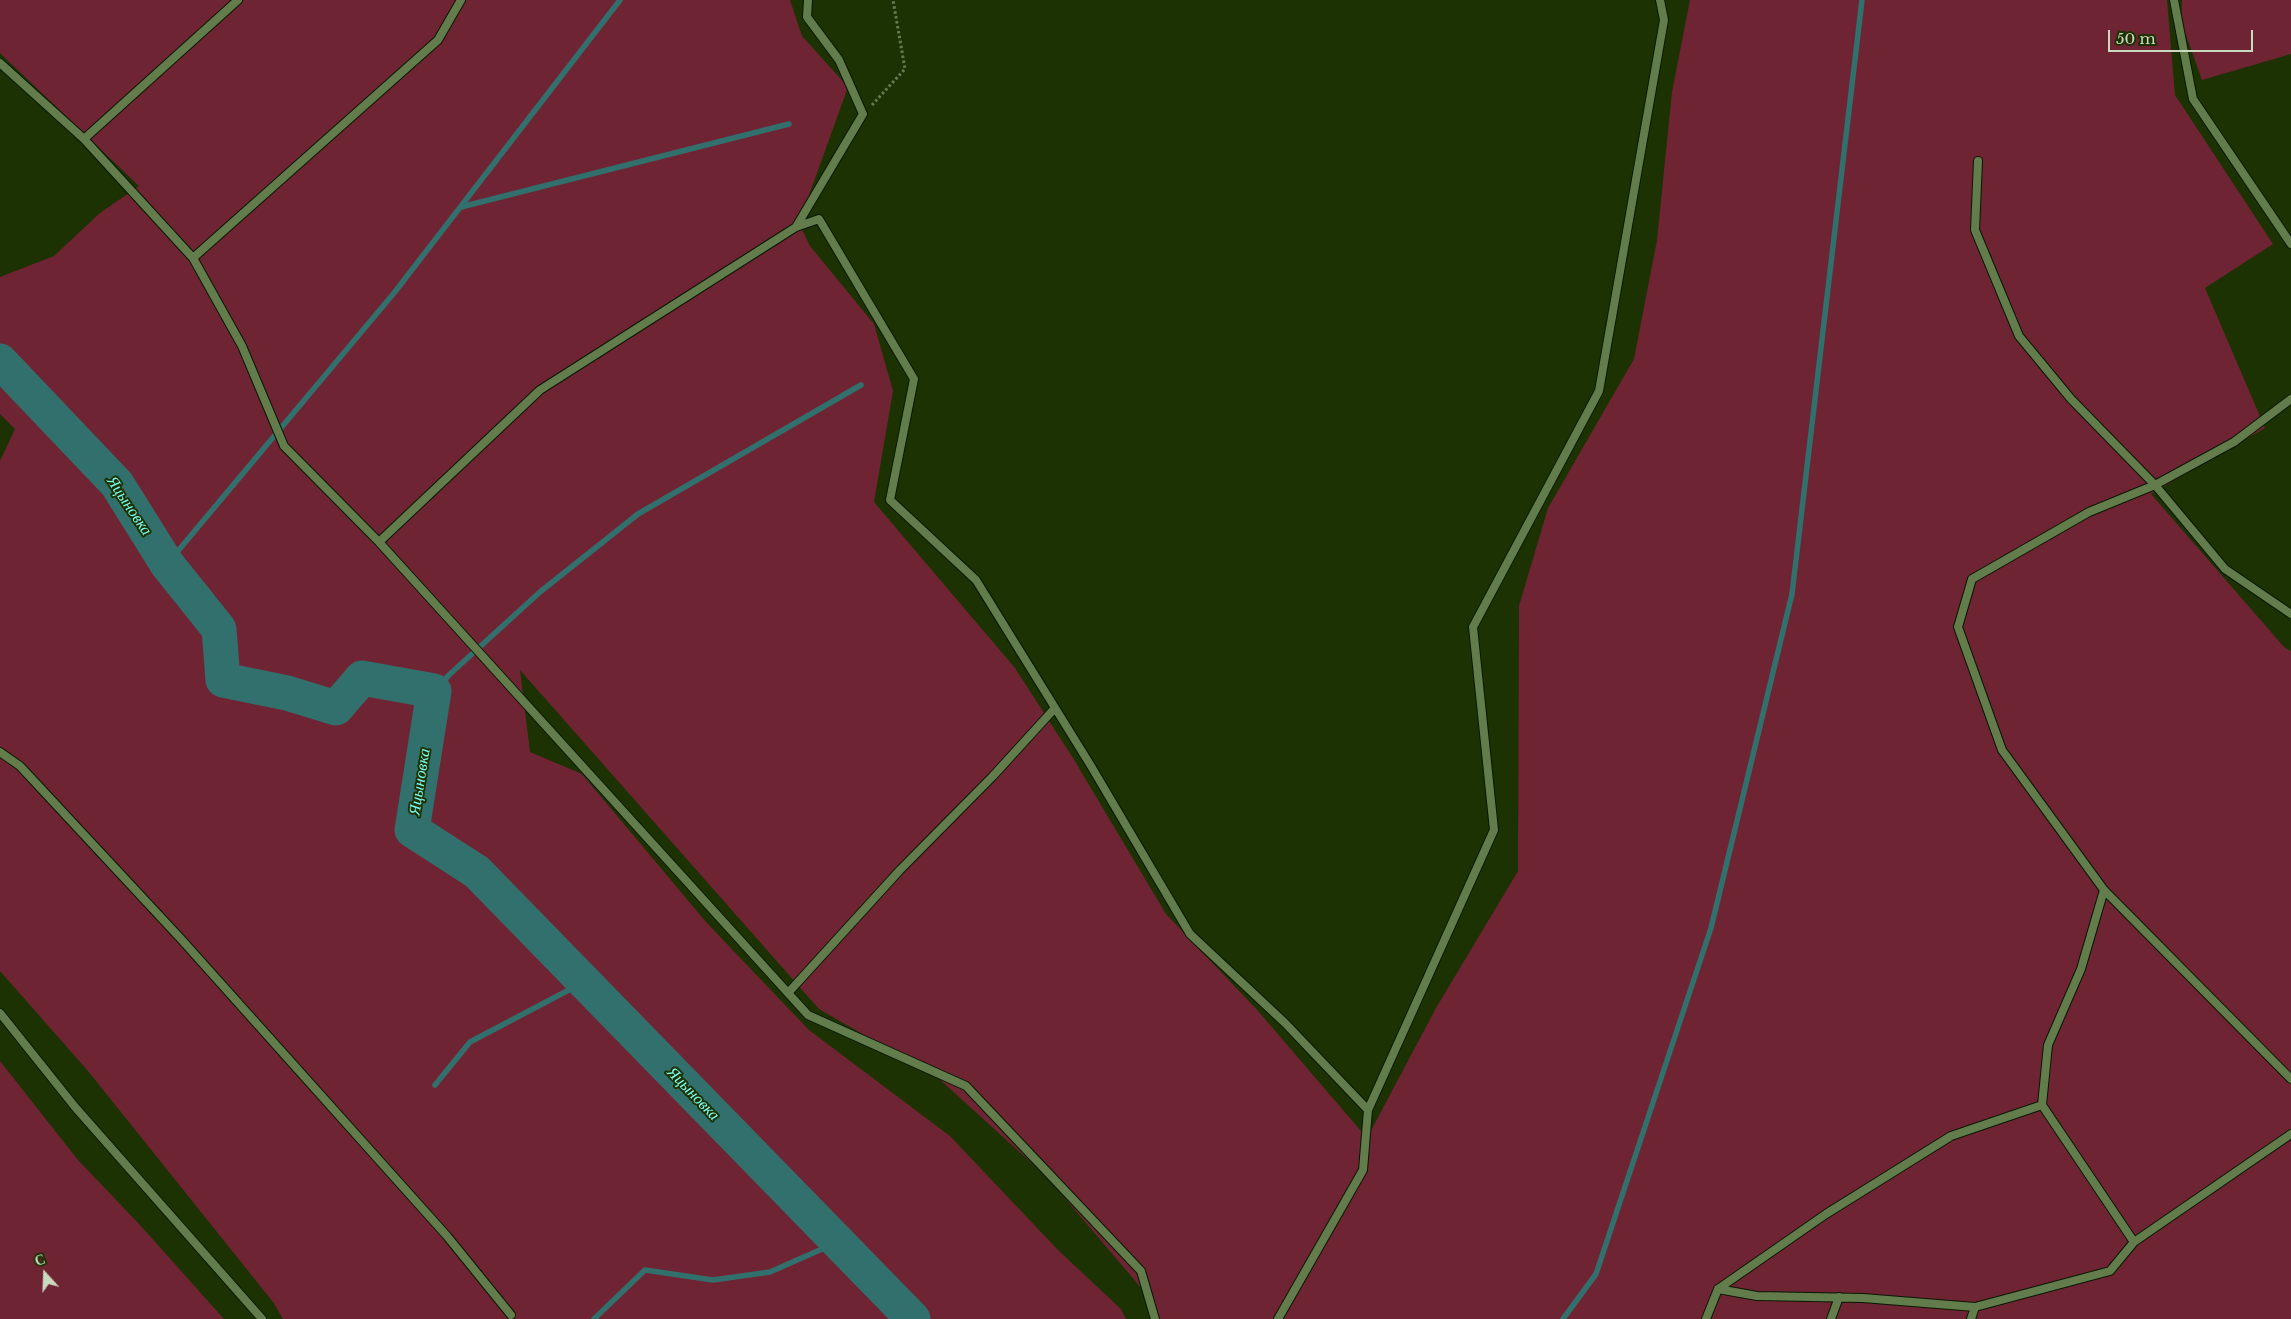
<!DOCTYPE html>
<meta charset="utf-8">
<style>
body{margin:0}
#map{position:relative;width:2291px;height:1319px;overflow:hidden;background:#1c3202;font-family:"Libre Baskerville",serif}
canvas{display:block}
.north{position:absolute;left:20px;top:1249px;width:50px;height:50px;-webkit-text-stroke:4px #1c3202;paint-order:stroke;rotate:340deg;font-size:14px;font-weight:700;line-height:20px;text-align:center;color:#cad9bf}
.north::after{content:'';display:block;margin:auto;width:18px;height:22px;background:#cad9bf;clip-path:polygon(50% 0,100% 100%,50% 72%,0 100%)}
.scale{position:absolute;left:2108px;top:30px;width:145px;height:22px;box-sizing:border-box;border:2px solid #cad9bf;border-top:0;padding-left:6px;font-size:15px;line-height:18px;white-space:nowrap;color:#cad9bf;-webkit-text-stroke:4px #1c3202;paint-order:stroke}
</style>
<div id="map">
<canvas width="2291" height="1319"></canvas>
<div class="north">С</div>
<div class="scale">50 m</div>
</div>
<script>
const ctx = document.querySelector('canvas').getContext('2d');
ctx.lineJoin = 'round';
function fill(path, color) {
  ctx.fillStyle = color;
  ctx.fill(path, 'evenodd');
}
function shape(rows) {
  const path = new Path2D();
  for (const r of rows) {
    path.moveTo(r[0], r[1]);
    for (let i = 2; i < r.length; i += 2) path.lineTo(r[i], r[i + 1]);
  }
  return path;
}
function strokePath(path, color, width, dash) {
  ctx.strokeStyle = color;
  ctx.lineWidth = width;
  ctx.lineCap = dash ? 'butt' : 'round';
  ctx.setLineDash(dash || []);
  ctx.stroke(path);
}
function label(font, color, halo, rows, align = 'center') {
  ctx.font = font + ' "Libre Baskerville",serif';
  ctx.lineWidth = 4;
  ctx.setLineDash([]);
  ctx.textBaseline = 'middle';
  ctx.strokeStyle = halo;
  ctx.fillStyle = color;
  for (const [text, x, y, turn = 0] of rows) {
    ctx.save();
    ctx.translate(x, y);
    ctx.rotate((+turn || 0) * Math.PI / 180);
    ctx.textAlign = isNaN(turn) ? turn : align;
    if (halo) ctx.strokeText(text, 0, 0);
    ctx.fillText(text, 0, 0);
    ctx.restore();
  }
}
fill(shape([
 [0,0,790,0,802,36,848,87,799,223,810,246,874,324,893,391,874,502,1015,668,1073,758,1166,914,1259,1012,1367,1138,1436,1008,1518,871,1519,606,1548,508,1634,359,1657,240,1672,92,1690,0,2167,0,2175,95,2273,244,2205,288,2265,428,2151,494,2284,647,2291,651,2291,1319,1157,1319,1143,1290,1046,1176,937,1077,819,1009,520,670,530,752,582,774,706,922,809,1030,950,1136,1058,1250,1121,1309,1126,1319,283,1319,273,1302,88,1071,0,971,0,461,15,429,0,414,0,277,54,256,100,213,139,186,0,53],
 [2182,0,2291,0,2291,54,2202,80,2181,21],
 [0,1061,78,1160,140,1225,224,1319,0,1319]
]), '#6f2433');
strokePath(shape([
 [461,207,789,124],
 [167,564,394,293,620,0],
 [434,691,450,674,540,592,638,514,861,385],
 [435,1085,470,1042,584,982],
 [594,1319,645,1270,713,1280,770,1272,838,1242],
 [1563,1319,1596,1274,1711,928,1792,594,1862,0]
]), '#31706d', 5.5);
strokePath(shape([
 [0,361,117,484,167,564,219,629,223,680,287,693,336,708,362,678,434,691,412,830,477,872,913,1319]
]), '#31706d', 35);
const lane = shape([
 [808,0,807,17,839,60,863,114,796,227,819,219,914,379,890,500,976,580,1091,766,1190,934,1285,1023,1368,1110],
 [2174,0,2193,99,2291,244],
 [0,63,84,139,193,258,242,346,284,446,379,542,808,1015,966,1086,1141,1271,1155,1319],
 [84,139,238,0],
 [1978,161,1975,230,2019,336,2071,399,2155,485,2234,442,2291,399],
 [193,258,438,40,461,0],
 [379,542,540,390,796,227],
 [2291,614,2225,569,2155,485,2089,512,1972,579,1958,627,2002,750,2104,890,2291,1079],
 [0,752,20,766,181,939,447,1236,511,1315],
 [788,993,900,870,993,776,1055,708],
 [0,1013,75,1107,262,1319],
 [2042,1105,2048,1045,2081,969,2104,890],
 [1718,1289,1757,1296,1863,1298,1975,1307,2110,1271,2134,1242],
 [1278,1319,1363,1170,1368,1110,1494,830,1473,627,1599,391,1664,20,1660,0],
 [1706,1319,1718,1289,1826,1214,1951,1136,2042,1105,2134,1242,2291,1134],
 [1831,1319,1839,1297],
 [1971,1319,1975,1307]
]);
strokePath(lane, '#081800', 10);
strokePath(shape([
 [872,105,905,69,893,0]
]), '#677a54', 3, [2.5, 2.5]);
strokePath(lane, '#627c4c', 8);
label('italic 16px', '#7cfcf6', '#1c3202', [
 ["Яцыновка",129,506,56],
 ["Яцыновка",420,782,-81],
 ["Яцыновка",693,1094,46]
]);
</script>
